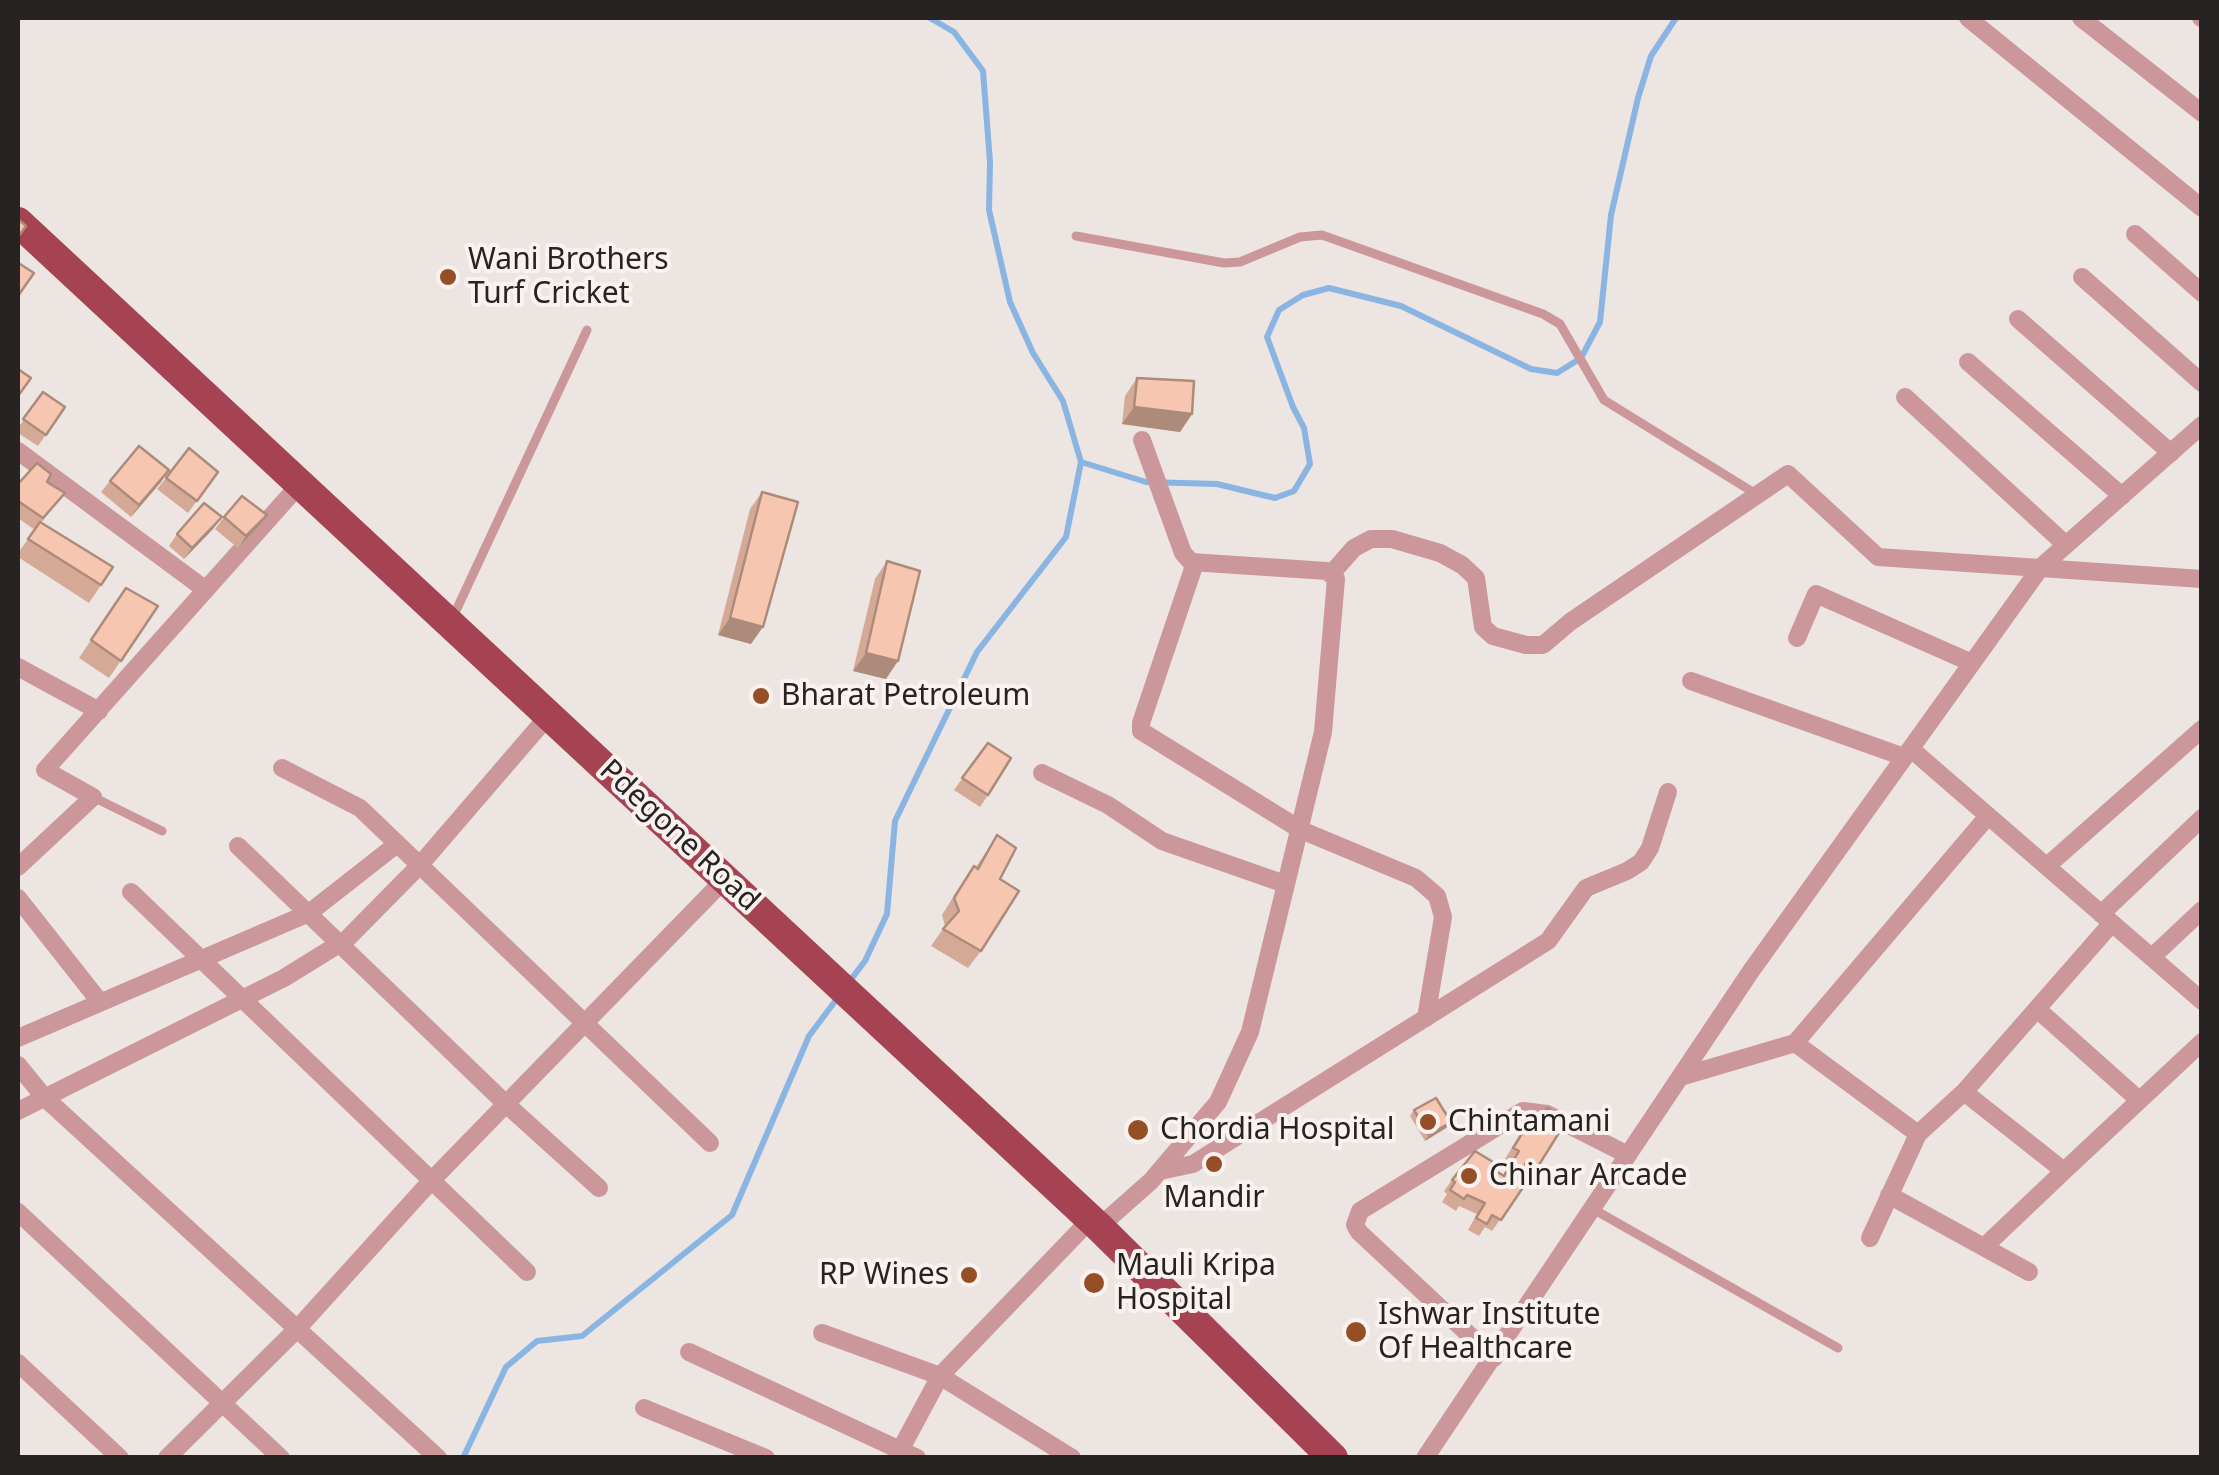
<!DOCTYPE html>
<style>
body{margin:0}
#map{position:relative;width:2219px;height:1475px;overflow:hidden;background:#ede5e1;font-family:"Noto Sans",sans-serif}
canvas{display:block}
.frame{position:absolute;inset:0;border:20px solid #262322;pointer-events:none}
</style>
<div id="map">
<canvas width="2219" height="1475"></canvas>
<div class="frame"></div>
</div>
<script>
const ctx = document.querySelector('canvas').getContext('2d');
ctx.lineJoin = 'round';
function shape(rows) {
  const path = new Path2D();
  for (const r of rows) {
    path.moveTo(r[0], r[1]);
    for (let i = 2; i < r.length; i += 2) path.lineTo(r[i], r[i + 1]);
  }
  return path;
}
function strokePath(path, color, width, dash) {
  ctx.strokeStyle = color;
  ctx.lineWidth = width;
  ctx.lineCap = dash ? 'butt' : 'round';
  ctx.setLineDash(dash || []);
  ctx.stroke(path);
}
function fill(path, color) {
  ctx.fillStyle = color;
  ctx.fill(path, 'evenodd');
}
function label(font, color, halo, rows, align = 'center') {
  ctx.font = font + ' "Noto Sans",sans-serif';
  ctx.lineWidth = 8;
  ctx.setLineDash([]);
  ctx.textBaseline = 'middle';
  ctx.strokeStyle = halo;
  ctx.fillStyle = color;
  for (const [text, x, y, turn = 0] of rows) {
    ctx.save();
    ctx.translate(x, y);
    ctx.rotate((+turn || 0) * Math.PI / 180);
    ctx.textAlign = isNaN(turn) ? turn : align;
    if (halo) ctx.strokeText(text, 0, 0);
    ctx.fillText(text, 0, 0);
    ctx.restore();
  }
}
strokePath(shape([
 [1081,462,1146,482,1217,484,1275,498,1294,491,1310,464,1304,428,1293,407,1267,337,1279,310,1303,295,1329,288,1401,306,1531,369,1557,373,1581,358,1600,322,1611,215,1638,98,1651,56,1676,18],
 [849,982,865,961,887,914,895,821,977,652,1066,537,1081,462,1063,401,1033,353,1010,302,989,210,990,162,983,71,954,32,930,18],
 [463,1458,506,1367,537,1341,582,1336,732,1215,809,1036,839,996]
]), '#8ab5e2', 6);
strokePath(shape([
 [1076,236,1224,263,1240,262,1300,237,1322,235,1543,314,1560,324,1604,400,1756,494],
 [453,617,587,330],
 [93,797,162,831],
 [1593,1209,1838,1348]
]), '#cb979b', 9);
strokePath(shape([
 [1968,18,2202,208],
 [2081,18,2202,113],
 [2201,18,2202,18],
 [2135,234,2202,293],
 [2082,277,2202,383],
 [2018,319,2171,453],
 [1968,362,2122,496],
 [1905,397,2066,545],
 [18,451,206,590],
 [1195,563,1141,723,1141,731,1301,830,1416,878,1437,896,1443,917,1426,1018],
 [1332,573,1354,548,1371,539,1392,539,1440,553,1462,565,1476,578,1483,627,1493,636,1526,645,1543,645,1570,622,1788,474,1878,557,2202,579],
 [1797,638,1816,594,1972,663],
 [18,667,99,711],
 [1691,681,1904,757],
 [1911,749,2202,1001],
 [282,768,360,808,710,1143],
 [1042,773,1108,805,1162,841,1285,884],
 [238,846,506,1104,599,1188],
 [2047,866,2202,729],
 [18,867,93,797,45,770,300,484],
 [131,892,527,1272],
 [18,898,100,1002],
 [2101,914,2202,818],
 [2152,957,2202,910],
 [2037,1009,2139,1100],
 [18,1038,309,913,397,844],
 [1795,1043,1988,816],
 [18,1065,44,1097,438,1458],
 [1680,1077,1795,1043,1918,1134,1964,1092,2064,1171,2202,1042],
 [1964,1092,2112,923],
 [18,1111,284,978,347,939,419,866,549,715],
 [1160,1171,1193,1164,1548,941,1586,888,1627,871,1641,862,1650,848,1668,792],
 [1889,1195,2029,1272],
 [18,1212,281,1458],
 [1099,1227,1151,1181,1218,1102,1250,1032,1323,732,1336,579,1327,571,1191,562,1183,553,1142,440],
 [1870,1238,1918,1134],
 [1984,1247,2064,1171],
 [822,1333,940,1376,1072,1458],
 [689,1352,917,1458],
 [1494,1358,1359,1232,1355,1225,1360,1211,1523,1111,1547,1114,1628,1155],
 [18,1363,120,1458],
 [644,1408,766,1458],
 [167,1458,297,1329,431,1181,725,879],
 [896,1458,940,1376,1091,1219],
 [1425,1458,1751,971,2041,567,2202,425]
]), '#cb979b', 18);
strokePath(shape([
 [18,222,1099,1227,1333,1458]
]), '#a54352', 30);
fill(shape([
 [1137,378,1192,414,1180,432,1122,424,1125,396],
 [43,392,65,407,38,446,18,433,18,428],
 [218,472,188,513,157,489,166,478],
 [110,481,161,482,131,517,101,492],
 [47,482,65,493,41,523,113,567,89,603,18,557,18,553,35,530,18,518,18,484],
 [762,492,751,644,718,635,750,509],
 [222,517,213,529,184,559,169,546,177,534],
 [224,517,259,526,238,548,215,529],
 [887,561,886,679,853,671,875,579],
 [126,588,158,606,109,678,79,658],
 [988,743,988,795,980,807,954,790],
 [997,835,1000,879,981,951,968,968,931,946,945,926,942,915,962,883,974,866,976,867],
 [1547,1108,1554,1124,1537,1168,1529,1179,1520,1173,1517,1178,1526,1183,1492,1231,1485,1227,1479,1236,1468,1230,1477,1214,1459,1206,1456,1211,1442,1202,1447,1194,1444,1191,1452,1180,1491,1168,1503,1175,1511,1162,1505,1159,1523,1129,1532,1118,1538,1122],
 [1414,1110,1451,1122,1446,1128,1425,1141,1410,1116]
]), '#d4aa97');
fill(shape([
 [1134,407,1192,414,1180,432,1122,424],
 [169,470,161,482,131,517,139,505],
 [267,515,259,526,238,548,246,536],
 [222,517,213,529,184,559,192,548],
 [730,618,763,627,751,644,718,635],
 [866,653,898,661,886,679,853,671],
 [1451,1122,1446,1128,1425,1141,1429,1135]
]), '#ad8b7b');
const building = shape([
 [18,219,26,226,18,237,18,219],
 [20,264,34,273,18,296,18,267,20,264],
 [18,369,31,378,18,396,18,369],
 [1137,378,1194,381,1192,414,1134,407,1137,378],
 [43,392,65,407,46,435,23,419,43,392],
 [139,446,169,470,139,505,110,481,139,446],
 [189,448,218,472,197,501,166,478,189,448],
 [37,463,51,474,47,482,65,493,43,518,18,501,18,484,37,463],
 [762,492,798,502,763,627,730,618,762,492],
 [242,496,267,515,246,536,224,517,242,496],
 [204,503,222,517,192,548,177,534,204,503],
 [40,522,113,567,101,585,28,539,40,522],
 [887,561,920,571,898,661,866,653,887,561],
 [126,588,158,606,121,661,91,640,126,588],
 [988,743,1011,758,988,795,962,778,988,743],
 [997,835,1016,848,1000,879,1019,891,981,951,943,929,959,911,954,898,974,866,978,869,997,835],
 [1436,1098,1451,1122,1429,1135,1414,1110,1436,1098],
 [1547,1108,1559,1115,1554,1124,1562,1128,1537,1168,1527,1161,1517,1178,1526,1183,1501,1220,1492,1215,1487,1224,1476,1218,1485,1203,1467,1195,1464,1199,1450,1190,1455,1182,1452,1180,1475,1151,1493,1162,1491,1168,1504,1176,1519,1151,1513,1148,1532,1118,1538,1123,1547,1108]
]);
fill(building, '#f7c6b0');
strokePath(building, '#ad8b7b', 2.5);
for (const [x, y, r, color] of [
 [448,277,10,"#954f27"],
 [761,696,10,"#954f27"],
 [1428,1122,10,"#954f27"],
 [1138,1130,12,"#954f27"],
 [1214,1164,10,"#954f27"],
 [1469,1176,10,"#954f27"],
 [969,1275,10,"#954f27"],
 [1094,1283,12,"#954f27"],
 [1356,1332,12,"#954f27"]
]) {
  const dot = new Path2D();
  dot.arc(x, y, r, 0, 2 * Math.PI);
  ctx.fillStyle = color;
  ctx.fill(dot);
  strokePath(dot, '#faf2ee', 4);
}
label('30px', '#262322', '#faf2ee', [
 ["Wani Brothers",468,260],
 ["Turf Cricket",468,294],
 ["Bharat Petroleum",781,696],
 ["Chintamani",1448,1122],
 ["Chordia Hospital",1160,1130],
 ["Chinar Arcade",1489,1176],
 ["Mandir",1214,1198,"center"],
 ["Mauli Kripa",1116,1266],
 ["Hospital",1116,1300],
 ["RP Wines",949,1275,"right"],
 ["Ishwar Institute",1378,1315],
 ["Of Healthcare",1378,1349]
], 'left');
label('30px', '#262322', '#faf2ee', [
 ["Pdegone Road",679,836,43]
]);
</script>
